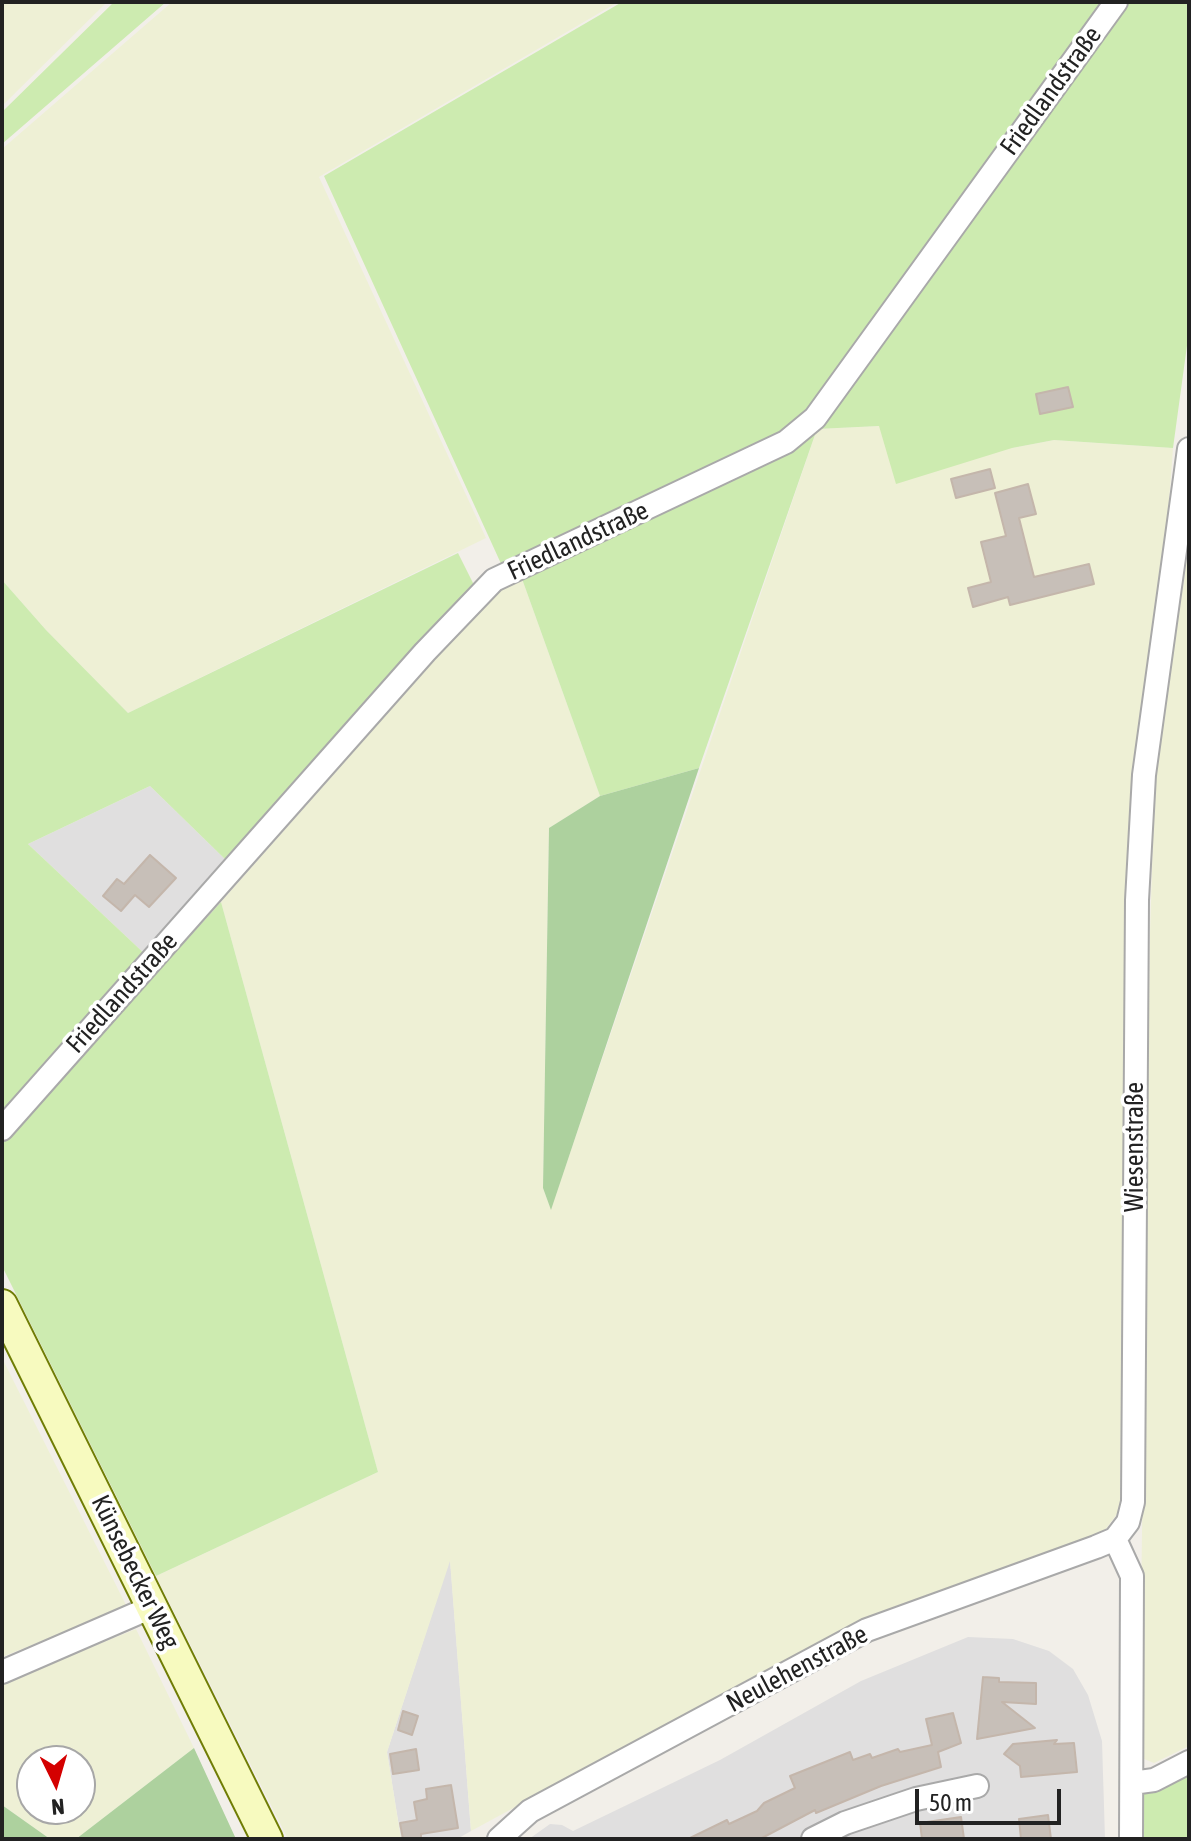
<!DOCTYPE html>
<meta charset="utf-8">
<style>
body{margin:0}
#map{position:relative;width:1191px;height:1841px;overflow:hidden;background:#f2efe9;font-family:"Asap Condensed",sans-serif}
canvas{display:block}
.frame{position:absolute;inset:0;border:4px solid #222;pointer-events:none}
.north{position:absolute;left:16px;top:1745px;width:80px;height:80px;box-sizing:border-box;background:#fff;border:2px solid #a7a7a7;border-radius:50%;rotate:175deg;font-size:22px;font-weight:700;line-height:32px;text-align:center;color:#222}
.north::after{content:'';display:block;margin:auto;width:28px;height:36px;background:#d40000;clip-path:polygon(50% 0,100% 100%,50% 72%,0 100%)}
.scale{position:absolute;left:915px;top:1789px;width:146px;height:36px;box-sizing:border-box;border:4px solid #222;border-top:0;padding-left:10px;font-size:24px;line-height:28px;white-space:nowrap;color:#222;-webkit-text-stroke:6px #fff;paint-order:stroke}
</style>
<div id="map">
<canvas width="1191" height="1841"></canvas>
<div class="frame"></div>
<div class="north">N</div>
<div class="scale">50 m</div>
</div>
<script>
const ctx = document.querySelector('canvas').getContext('2d');
ctx.lineJoin = 'round';
function fill(path, color) {
  ctx.fillStyle = color;
  ctx.fill(path, 'evenodd');
}
function shape(rows) {
  const path = new Path2D();
  for (const r of rows) {
    path.moveTo(r[0], r[1]);
    for (let i = 2; i < r.length; i += 2) path.lineTo(r[i], r[i + 1]);
  }
  return path;
}
function strokePath(path, color, width, dash) {
  ctx.strokeStyle = color;
  ctx.lineWidth = width;
  ctx.lineCap = dash ? 'butt' : 'round';
  ctx.setLineDash(dash || []);
  ctx.stroke(path);
}
function label(font, color, halo, rows, align = 'center') {
  ctx.font = font + ' "Asap Condensed",sans-serif';
  ctx.lineWidth = 7;
  ctx.setLineDash([]);
  ctx.textBaseline = 'middle';
  ctx.strokeStyle = halo;
  ctx.fillStyle = color;
  for (const [text, x, y, turn = 0] of rows) {
    ctx.save();
    ctx.translate(x, y);
    ctx.rotate((+turn || 0) * Math.PI / 180);
    ctx.textAlign = isNaN(turn) ? turn : align;
    if (halo) ctx.strokeText(text, 0, 0);
    ctx.fillText(text, 0, 0);
    ctx.restore();
  }
}
fill(shape([
 [150,786,230,864,148,957,28,844],
 [450,1558,471,1831,457,1839,401,1839,387,1752],
 [968,1637,1013,1639,1049,1651,1073,1669,1088,1695,1102,1741,1105,1839,529,1839,550,1824,562,1825,573,1831,720,1760,861,1681]
]), '#e0dfdf');
fill(shape([
 [2,2,107,2,2,106],
 [172,2,618,2,319,177,486,538,128,713,46,630,2,580,2,149],
 [879,426,1012,448,1054,440,1173,448,1163,582,1132,776,1126,900,1120,1510,1102,1534,862,1619,471,1831,450,1561,387,1752,401,1839,288,1839,156,1576,378,1472,221,902,499,587,521,576,600,796,549,828,543,1188,551,1209,817,429],
 [1189,546,1189,1746,1154,1763,1139,1757,1150,933,1155,774],
 [2,1358,127,1607,2,1657],
 [136,1629,194,1748,76,1839,50,1839,2,1805,2,1683],
 [32,1761,80,1761,80,1809,32,1809]
]), '#eef0d5');
fill(shape([
 [114,2,166,2,2,144,2,112],
 [622,2,1102,2,819,398,791,429,503,568,324,176],
 [1124,2,1189,2,1189,331,1173,448,1054,440,1012,448,896,484,879,426,817,429,699,768,600,796,521,576,790,450],
 [458,553,474,585,425,652,230,864,150,786,28,844,148,957,2,1117,2,580,46,630,128,713],
 [221,902,378,1472,156,1576,2,1266,2,1143],
 [1189,1770,1189,1839,1141,1839,1142,1794]
]), '#cdebb0');
fill(shape([
 [699,768,551,1210,543,1188,549,828,600,796],
 [194,1748,236,1839,76,1839],
 [2,1805,50,1839,2,1839]
]), '#add19e');
const building = shape([
 [1068,387,1073,407,1040,414,1036,394,1068,387],
 [990,469,995,488,956,498,951,479,990,469],
 [1028,484,1036,514,1019,518,1034,577,1089,564,1094,584,1010,605,1008,597,973,607,968,588,991,582,981,542,1006,536,995,493,1028,484],
 [150,855,176,878,149,907,135,895,121,911,103,896,117,879,124,884,150,855],
 [983,1677,999,1678,999,1682,1036,1683,1036,1704,1002,1702,1035,1728,977,1739,983,1677],
 [403,1711,418,1716,412,1735,398,1730,403,1711],
 [953,1713,961,1743,938,1752,941,1767,881,1786,816,1813,815,1810,760,1839,688,1839,727,1820,729,1824,757,1811,764,1803,795,1788,790,1776,850,1752,853,1760,870,1754,872,1758,898,1749,900,1752,932,1745,926,1719,953,1713],
 [1057,1740,1054,1744,1074,1743,1077,1772,1021,1777,1020,1766,1004,1754,1013,1744,1057,1740],
 [416,1749,419,1770,393,1774,390,1754,416,1749],
 [451,1785,458,1828,421,1834,421,1839,403,1839,400,1823,417,1820,414,1802,427,1799,426,1789,451,1785],
 [1048,1815,1051,1839,1021,1839,1019,1819,1048,1815],
 [961,1817,964,1839,922,1839,920,1823,961,1817]
]);
fill(building, '#c7bfb8');
strokePath(building, '#c4b6ab', 2);
const street = shape([
 [2,1129,425,652,494,580,786,442,815,418,1116,2],
 [1115,1539,1132,1576,1131,1839],
 [2,1672,152,1607],
 [1132,1783,1154,1780,1189,1762],
 [499,1839,530,1811,867,1630,1096,1547,1115,1539,1128,1522,1133,1502,1137,900,1144,775,1189,449],
 [813,1839,845,1823,916,1799,977,1786]
]);
const secondary = shape([
 [2,1305,267,1839]
]);
strokePath(street, '#a9a9a9', 26);
strokePath(secondary, '#707d05', 34);
strokePath(street, '#fff', 22);
strokePath(secondary, '#f7fabf', 30);
label('26px', '#222', '#fff', [
 ["Friedlandstraße",1051,91,-54],
 ["Friedlandstraße",578,541,-25],
 ["Friedlandstraße",122,993,-48],
 ["Wiesenstraße",1135,1147,-90],
 ["Künsebecker Weg",135,1572,64],
 ["Neulehenstraße",797,1669,-28]
]);
</script>
